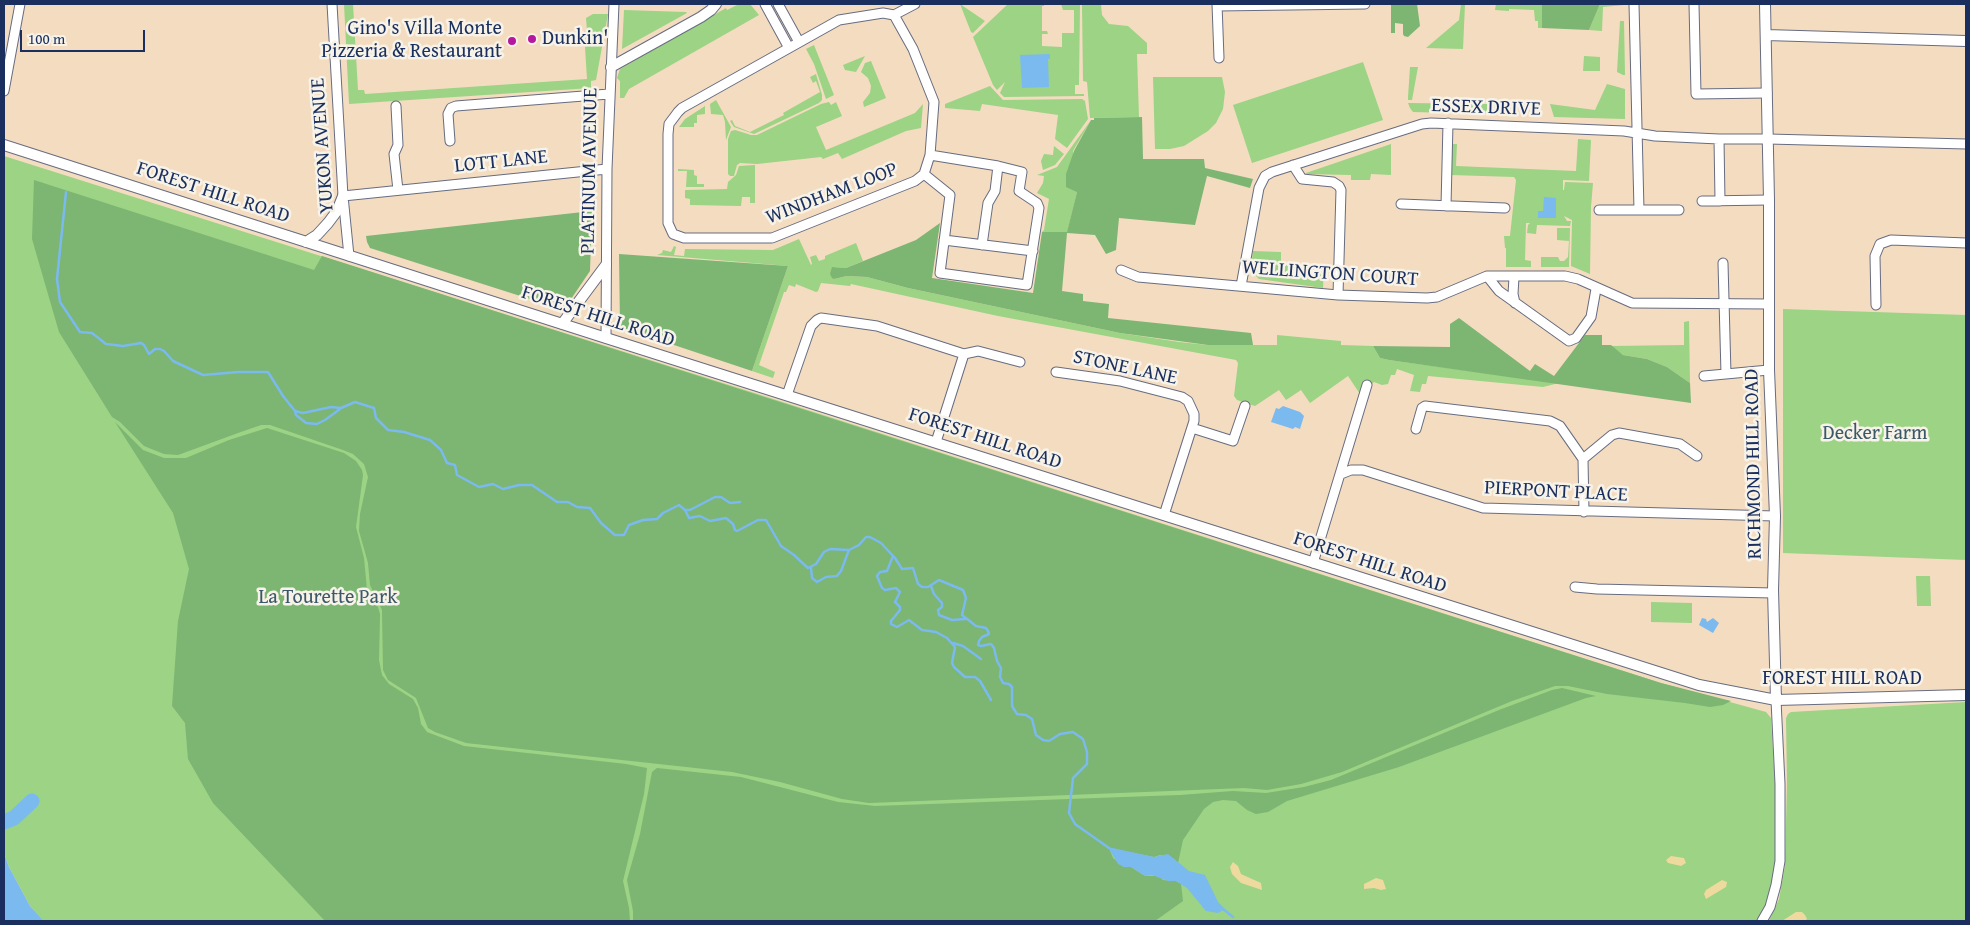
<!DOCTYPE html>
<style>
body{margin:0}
#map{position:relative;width:1970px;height:925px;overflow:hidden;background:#f4dcc0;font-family:"Gentium Book Plus",serif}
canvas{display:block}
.frame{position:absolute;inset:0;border:5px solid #1b2f5e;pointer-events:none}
.scale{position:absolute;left:20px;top:30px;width:125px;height:22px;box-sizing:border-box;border:2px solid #1b2f5e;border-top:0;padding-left:6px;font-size:15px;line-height:18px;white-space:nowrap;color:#1b2f5e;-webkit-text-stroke:4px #f7f3e8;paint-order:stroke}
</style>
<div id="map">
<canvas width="1970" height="925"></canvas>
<div class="frame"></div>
<div class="scale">100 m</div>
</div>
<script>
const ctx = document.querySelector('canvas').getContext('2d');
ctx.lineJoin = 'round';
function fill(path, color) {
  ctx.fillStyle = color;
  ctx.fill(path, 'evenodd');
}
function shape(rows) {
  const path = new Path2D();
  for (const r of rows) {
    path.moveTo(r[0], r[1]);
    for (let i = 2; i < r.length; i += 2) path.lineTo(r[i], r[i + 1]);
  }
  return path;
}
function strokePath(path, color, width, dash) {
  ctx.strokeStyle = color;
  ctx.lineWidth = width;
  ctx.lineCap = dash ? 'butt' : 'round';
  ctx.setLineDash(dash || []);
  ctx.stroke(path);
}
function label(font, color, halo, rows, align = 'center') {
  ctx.font = font + ' "Gentium Book Plus",serif';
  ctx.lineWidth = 5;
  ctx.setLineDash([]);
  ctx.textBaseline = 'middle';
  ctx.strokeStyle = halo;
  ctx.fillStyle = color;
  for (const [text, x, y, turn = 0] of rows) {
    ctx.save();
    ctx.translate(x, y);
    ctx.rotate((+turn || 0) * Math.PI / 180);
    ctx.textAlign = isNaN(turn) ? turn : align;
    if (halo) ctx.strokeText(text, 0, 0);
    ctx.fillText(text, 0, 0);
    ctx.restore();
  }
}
fill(shape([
 [344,4,353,4,358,90,364,90,365,94,587,79,584,31,587,31,586,18,593,14,608,14,596,80,591,81,591,88,349,104],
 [739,4,750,4,759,15,629,89,624,98,620,98,620,81,617,78,620,69,726,8,727,10],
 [960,4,985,21,973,33,971,32],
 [1008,4,1044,4,1044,6,1042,6,1042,31,1047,31,1048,34,1042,34,1042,46,1062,47,1062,33,1074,33,1074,10,1063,10,1061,4,1080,4,1079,85,1075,85,1075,94,1084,94,1084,96,1004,97,1000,93,1005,82,997,90,993,85,973,37],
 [1082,4,1101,4,1102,15,1109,24,1128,26,1147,43,1147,54,1137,54,1139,117,1090,118,1087,82,1083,81],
 [1461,4,1465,4,1463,49,1426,48,1459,20],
 [1496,4,1542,4,1542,28,1538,28,1538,21,1535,21,1534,10,1509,9,1509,11,1495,10],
 [1600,4,1624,5,1603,7,1602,31,1589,30],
 [624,10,686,12,687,13,622,49],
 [1620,21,1624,21,1625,75,1623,75,1617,72],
 [814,45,834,95,826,99,814,64,806,49],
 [865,56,856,72,845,70,843,65],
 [1584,56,1600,57,1600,71,1583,71],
 [871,61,886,98,864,107,863,102,870,93,871,86,868,78,861,72,865,63],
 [1363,62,1383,120,1252,163,1233,105],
 [1410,67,1418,67,1412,100,1408,100,1408,97],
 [816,74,822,95,822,100,819,103,754,134,734,127,730,121,732,120,735,126,750,132,784,115,783,113,820,92,816,81,813,83,810,77],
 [1153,77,1222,77,1225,92,1223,109,1216,123,1208,131,1184,146,1170,149,1155,149],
 [1607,84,1625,89,1625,119,1554,117,1550,104,1595,110],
 [990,86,1003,100,1082,99,1085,101,1088,119,1067,148,1055,139,1058,115,982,104,980,111,945,108,945,104],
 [716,100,731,127,726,140,725,122,723,115,711,114,710,104],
 [829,102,831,105,836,102,842,116,816,127,826,150,915,113,923,104,921,128,906,131,842,159,838,153,823,159,821,157,757,164,740,163,737,165,734,176,730,176,728,174,728,139,731,131,735,130,751,135,757,135,821,104],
 [1408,103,1487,104,1487,114,1413,112,1410,108],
 [705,106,705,114,697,115,697,123,694,123,694,127,679,127,685,119],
 [1091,120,1073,151,1077,192,1067,233,1042,232,1044,230,1049,199,1037,193,1043,183,1044,176,1037,175,1057,167],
 [1578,139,1591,140,1589,181,1563,180,1563,190,1564,190,1565,182,1593,183,1591,207,1590,274,1571,266,1572,220,1564,216,1567,221,1571,221,1570,226,1537,225,1536,234,1527,233,1528,225,1530,223,1526,223,1525,260,1531,261,1531,267,1506,267,1506,248,1505,248,1504,236,1510,236,1516,180,1514,177,1451,175,1452,144,1457,144,1456,166,1576,171],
 [1391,144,1391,175,1371,174,1370,180,1351,180,1351,175,1303,174],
 [1054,146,1064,154,1055,165,1043,170,1041,161,1044,154,1053,155],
 [4,156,745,390,1661,683,1766,712,1771,718,1777,818,1775,866,1771,896,1759,921,44,921,30,906,9,867,4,853],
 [755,165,755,203,750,203,750,197,742,197,741,206,690,205,690,199,685,198,685,190,727,189,728,182,736,175,739,166],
 [678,169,694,170,694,175,697,176,697,184,704,184,704,187,686,187,687,171,678,171],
 [1557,228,1570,228,1569,267,1541,267,1541,257,1558,257,1560,261,1564,261,1568,257,1569,241,1557,240],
 [799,239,811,265,812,264,810,257,816,255,819,261,825,259,825,256,856,243,863,261,846,268,832,267,834,279,847,276,867,277,908,288,1120,333,1179,342,1208,345,1277,345,1277,335,1341,341,1341,345,1373,346,1380,358,1389,360,1559,383,1543,387,1428,376,1426,384,1422,384,1420,392,1410,391,1414,375,1397,369,1395,375,1391,375,1388,384,1382,385,1374,382,1371,385,1364,382,1360,394,1348,376,1310,403,1301,390,1286,400,1279,390,1255,406,1237,400,1234,396,1238,363,1236,360,998,316,851,284,850,286,821,283,818,291,816,292,796,284,795,287,789,285,786,292,784,292,759,365,775,372,773,378,752,371,788,266,657,255,662,253,663,250,671,252,674,246,676,247,674,255,684,256,685,249,773,250],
 [1253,251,1281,252,1281,265,1324,266,1323,288,1259,279,1252,272,1251,267],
 [1783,309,1966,315,1966,560,1783,553],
 [1689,321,1690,383,1667,367,1647,359,1623,355,1611,346,1684,345,1684,322],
 [1916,576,1930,576,1931,606,1917,606],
 [1651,602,1692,603,1692,623,1651,622],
 [1966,702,1966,921,1769,921,1779,899,1785,866,1787,783,1786,718,1788,714,1791,712]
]), '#9cd384');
fill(shape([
 [1391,4,1417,4,1420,26,1408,37,1404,36,1403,34,1403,24,1395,23,1395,33,1391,33],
 [1542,4,1600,4,1589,30,1542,28],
 [1142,117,1143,159,1204,159,1205,168,1253,179,1250,188,1207,176,1195,225,1119,218,1116,250,1106,254,1095,235,1067,233,1062,291,1083,294,1083,301,1109,304,1108,318,1251,333,1253,345,1208,345,1120,333,908,288,867,277,847,276,834,279,832,278,830,274,832,267,846,268,916,240,940,223,932,278,1033,293,1042,232,1067,232,1077,192,1066,187,1066,174,1074,151,1091,120,1094,120,1094,118],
 [34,180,314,270,322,256,1661,683,1731,701,1723,705,1710,707,1685,703,1607,694,1568,686,1555,686,1512,701,1342,772,1301,784,1267,790,1244,788,869,803,842,799,780,782,732,772,466,743,435,732,428,728,416,698,388,680,383,670,382,610,370,585,368,563,359,531,360,514,368,477,364,464,353,454,343,450,270,425,261,425,238,433,178,455,164,454,144,446,120,422,112,417,59,332,32,239],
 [592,211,590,271,567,305,561,309,370,248,367,242,366,236],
 [619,254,788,266,752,371,620,327],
 [1459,318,1530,371,1535,364,1554,376,1585,335,1602,335,1602,345,1611,345,1623,355,1647,359,1667,367,1690,383,1691,403,1389,360,1380,358,1373,346,1450,347,1450,324],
 [115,422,143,450,164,458,186,458,229,440,267,428,344,453,356,461,362,470,363,475,356,527,364,558,367,590,378,607,380,614,379,660,382,675,389,684,413,699,418,708,421,724,427,732,464,746,626,764,647,768,644,794,623,881,629,908,630,921,325,921,213,803,188,759,185,723,172,706,178,621,189,569,173,513],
 [1562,688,1596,696,1586,698,1399,767,1287,801,1268,812,1256,814,1247,810,1236,801,1223,800,1213,802,1204,809,1183,840,1178,863,1174,859,1160,855,1154,857,1109,848,1113,858,1124,867,1131,867,1145,876,1159,876,1163,880,1176,881,1181,884,1183,901,1155,921,633,921,633,911,627,880,640,834,652,772,657,768,741,777,838,802,875,806,1180,795,1233,791,1266,793,1304,787,1331,780,1499,710,1552,690]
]), '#7db572');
fill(shape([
 [1671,856,1684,858,1686,863,1681,866,1668,863,1666,860],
 [1233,862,1238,866,1241,874,1261,883,1262,890,1241,883,1232,874,1230,867],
 [1376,878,1383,880,1386,889,1381,890,1374,888,1364,889,1364,884],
 [1722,880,1727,882,1726,887,1706,899,1704,894,1706,890],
 [1796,912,1802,912,1805,915,1807,919,1805,921,1782,921]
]), '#eeda9e');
fill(shape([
 [1050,54,1050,59,1048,59,1049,87,1022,88,1020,55],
 [1544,197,1556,198,1556,218,1538,218,1538,211,1543,211],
 [1283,406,1300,412,1304,416,1300,429,1295,427,1293,429,1271,422,1276,408,1279,409],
 [1702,618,1706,619,1707,622,1713,618,1719,623,1713,633,1699,625],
 [1108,847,1154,857,1168,854,1189,871,1205,875,1218,902,1225,909,1218,913,1206,911,1187,888,1176,881,1168,881,1152,875,1145,876,1131,867,1124,867,1118,864],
 [4,853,9,867,30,906,44,921,4,921]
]), '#7bbaee');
strokePath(shape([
 [66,192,57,279,60,302,80,332,92,333,106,344,123,346,141,343,144,345,149,354,155,349,160,349,164,351,173,361,203,375,238,372,268,372,283,396,295,411,303,413,331,407,341,408,355,402,374,408,376,418,388,430,404,432,430,440,441,450,447,463,455,465,457,475,479,487,493,484,503,489,519,485,532,485,557,502,568,502,577,507,590,508,601,523,615,535,624,535,629,525,643,520,657,519,663,513,679,505,685,510,689,518,700,516,710,521,726,518,733,524,735,530,737,531,758,520,766,520,781,546,794,555,808,568,816,564,824,552,830,549,849,550,859,545,866,537,870,537,881,543,895,558,902,569,913,568,918,584,922,587,928,587,939,580,963,590,966,598,962,615,976,626,986,628,988,631,989,634,982,637,979,641,978,645,981,646,991,644,994,648,997,661,1001,668,1000,677,1003,683,1009,684,1012,687,1012,706,1017,714,1026,715,1032,719,1036,735,1043,740,1049,741,1060,734,1073,732,1083,739,1087,752,1087,764,1073,778,1069,813,1075,824,1109,848],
 [295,411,296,415,306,423,317,424,325,420,340,409],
 [686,510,690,510,715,497,721,497,730,503,740,502],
 [893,556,887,571,880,572,877,576,882,588,885,590,896,588,900,592,895,602,900,607,900,610,891,621,891,624,897,627,909,620,922,630,936,632,947,638,955,647,952,663,954,667,965,677,975,677,980,681,991,700],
 [811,568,812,578,817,582,826,577,837,576,841,571,849,550],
 [931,586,934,594,942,603,942,607,938,610,939,615,952,620,965,619],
 [953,643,963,646,981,659],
 [1223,909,1233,917]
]), '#7bbaee', 2.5);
strokePath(shape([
 [4,822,14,818,32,801]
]), '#7bbaee', 15);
const minor = shape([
 [332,4,343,196,349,256],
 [765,4,789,48],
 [778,4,799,42],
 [1217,4,1219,58],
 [1634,4,1639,210],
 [1694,4,1696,94,1767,93],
 [1217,6,1365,4],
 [883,13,894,15,913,49,934,102,930,155,924,174,915,181,772,238,684,238,673,234,668,223,668,134,669,124,678,112,682,108,839,20,883,13],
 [894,15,915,4],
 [4,91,20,4],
 [396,106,398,145,394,154,398,190],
 [1719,139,1720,201],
 [450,141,448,114,451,108,456,106,609,94],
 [1293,165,1302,179,1333,182,1339,186,1341,190,1338,295],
 [924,174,950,195,940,273,1027,285,1039,208,1037,203,1019,191,1022,172,998,166,930,155],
 [343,196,607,169],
 [1702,201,1769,200],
 [1401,204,1505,208],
 [1446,206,1448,123],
 [1599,210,1679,210],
 [944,240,1033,251],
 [982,245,988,203,995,191,998,166],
 [1723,263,1726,374],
 [1121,270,1138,277,1338,295,1427,298,1437,297,1487,276,1565,276,1578,279,1632,303,1769,304],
 [1487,276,1499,291,1569,341,1576,338,1591,317,1596,289],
 [1514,277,1513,294,1515,303],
 [1241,286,1259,188,1265,176,1272,172,1422,124,1431,123,1624,131,1655,136,1719,139,1768,139,1966,144],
 [1876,305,1875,256,1880,244,1891,240,1966,243],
 [606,338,607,169,614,4],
 [1056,372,1120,381,1182,397,1188,401,1194,414,1194,421,1164,515],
 [1704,376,1769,370],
 [787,395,811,326,817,320,821,318,877,326,964,354,978,351,1020,362],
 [1192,428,1233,441,1245,406],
 [1416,429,1422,408,1425,406,1550,421,1560,426,1583,459],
 [936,442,964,354],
 [1341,474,1351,470,1363,470,1483,508,1775,516],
 [1584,512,1583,459,1612,435,1619,433,1680,444,1697,456],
 [1313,563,1367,385],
 [1575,587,1597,589,1773,593],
 [1762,921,1770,907,1776,885,1780,861,1780,784,1776,700]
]);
const tertiary = shape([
 [1765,4,1769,200,1769,370,1775,516,1773,590,1776,700],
 [1766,35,1966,41],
 [611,67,701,17,711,10,716,4],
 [4,145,606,338,1699,685,1776,700,1966,695],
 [306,242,317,235,328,223,337,211,343,196],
 [562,324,606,265]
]);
strokePath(minor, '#676c80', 11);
strokePath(tertiary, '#676c80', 12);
strokePath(minor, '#fff', 9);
strokePath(tertiary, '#fff', 10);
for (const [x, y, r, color] of [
 [532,39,5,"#b5179e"],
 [512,41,5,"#b5179e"]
]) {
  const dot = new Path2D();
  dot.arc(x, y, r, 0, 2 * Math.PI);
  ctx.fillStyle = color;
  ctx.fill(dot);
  strokePath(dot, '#f7f3e8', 2);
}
label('20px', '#1b2f5e', '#f7f3e8', [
 ["Gino's Villa Monte",502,29],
 ["Pizzeria & Restaurant",502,52],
 ["Dunkin'",542,39,"left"]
], 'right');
label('20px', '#1b2f5e', '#f7f3e8', [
 ["ESSEX DRIVE",1486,108,2],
 ["YUKON AVENUE",323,146,-94],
 ["LOTT LANE",501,162,-6],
 ["PLATINUM AVENUE",590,171,-89],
 ["FOREST HILL ROAD",213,193,18],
 ["WINDHAM LOOP",832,194,-21],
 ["WELLINGTON COURT",1330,274,4],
 ["FOREST HILL ROAD",598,317,18],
 ["STONE LANE",1125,368,12],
 ["FOREST HILL ROAD",985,439,18],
 ["RICHMOND HILL ROAD",1754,464,-91],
 ["PIERPONT PLACE",1556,492,3],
 ["FOREST HILL ROAD",1370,563,18],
 ["FOREST HILL ROAD",1842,679]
]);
label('20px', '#3b5868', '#f7f3e8', [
 ["Decker Farm",1875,434],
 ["La Tourette Park",328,598]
]);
</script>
